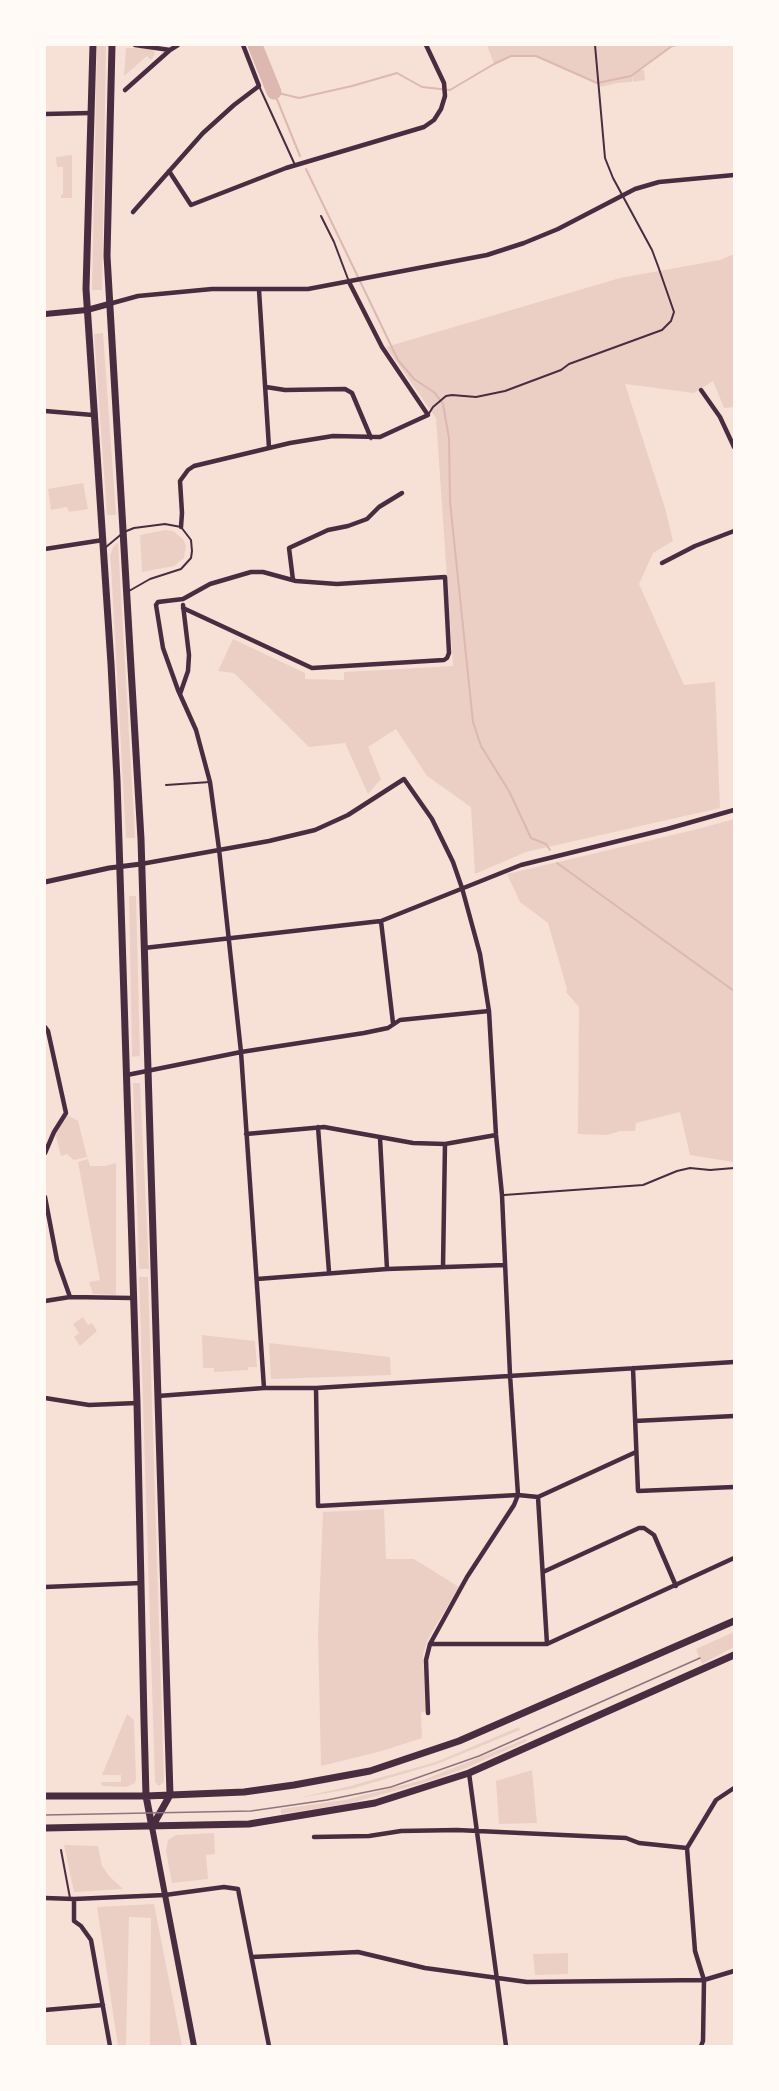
<!DOCTYPE html>
<style>
body{margin:0}
#map{position:relative;width:779px;height:2091px;overflow:hidden;background:#f7e1d7;font-family:"Exo 2",sans-serif}
canvas{display:block}
.frame{position:absolute;inset:0;border:46px solid #fffaf5;pointer-events:none}
</style>
<div id="map">
<canvas width="779" height="2091"></canvas>
<div class="frame"></div>
</div>
<script>
const ctx = document.querySelector('canvas').getContext('2d');
ctx.lineJoin = 'round';
function fill(path, color) {
  ctx.fillStyle = color;
  ctx.fill(path, 'evenodd');
}
function shape(rows) {
  const path = new Path2D();
  for (const r of rows) {
    path.moveTo(r[0], r[1]);
    for (let i = 2; i < r.length; i += 2) path.lineTo(r[i], r[i + 1]);
  }
  return path;
}
function strokePath(path, color, width, dash) {
  ctx.strokeStyle = color;
  ctx.lineWidth = width;
  ctx.lineCap = dash ? 'butt' : 'round';
  ctx.setLineDash(dash || []);
  ctx.stroke(path);
}
fill(shape([
 [97,45,106,45,102,290,92,290],
 [487,45,677,45,672,46,639,70,644,70,645,80,633,82,632,75,632,82,617,83,601,87,598,83,536,56,511,56,494,64],
 [126,48,150,48,153,49,155,54,151,60,147,56,124,76],
 [72,155,72,198,61,198,61,195,63,194,63,167,57,167,56,157],
 [734,254,734,407,724,408,713,381,694,393,625,384,665,508,673,541,653,553,639,584,684,685,715,682,720,808,526,852,475,874,471,807,427,776,396,729,368,747,381,779,368,794,345,743,309,747,234,673,218,671,233,639,305,673,305,679,344,680,344,672,453,666,436,418,386,347,620,278,720,260],
 [103,333,116,515,107,515,94,334],
 [83,483,88,509,69,512,67,507,51,510,48,489],
 [165,530,173,531,183,539,186,546,184,558,174,566,142,572,140,535],
 [118,542,135,838,126,838,111,566,110,556,113,547],
 [734,819,733,1162,690,1155,680,1112,636,1123,635,1131,620,1131,607,1135,578,1134,579,1007,566,992,567,989,548,923,520,902,507,874,698,829],
 [129,896,136,896,140,1056,132,1057],
 [133,1083,140,1083,149,1269,139,1269],
 [66,1114,78,1121,87,1157,74,1160,67,1154,61,1156,55,1132],
 [88,1159,90,1166,105,1166,116,1163,116,1295,93,1294,89,1282,100,1280,78,1162],
 [139,1277,148,1277,164,1782,159,1786,155,1782],
 [83,1317,88,1325,92,1323,97,1331,80,1346,74,1337,79,1333,73,1324],
 [202,1335,255,1341,257,1367,248,1367,248,1370,214,1372,214,1368,203,1368],
 [269,1343,390,1357,391,1375,271,1379],
 [384,1509,386,1559,414,1559,459,1587,429,1637,423,1654,426,1711,421,1713,422,1738,382,1751,321,1766,318,1634,323,1512],
 [734,1632,734,1647,702,1664,696,1649],
 [127,1714,134,1720,136,1779,135,1783,126,1787,102,1786,101,1782,121,1782,121,1775,102,1775],
 [519,1727,520,1730,437,1764,351,1789,298,1798,350,1786,436,1762],
 [526,1739,527,1741,466,1768,423,1783,347,1804,281,1814,281,1809,345,1800,423,1780],
 [532,1770,537,1823,499,1824,496,1781],
 [214,1833,215,1854,206,1855,208,1879,172,1883,166,1851,168,1840,176,1835],
 [64,1845,98,1846,102,1866,110,1877,123,1889,74,1892],
 [154,1904,182,2046,150,2046,151,1918,129,1917,126,2046,118,2046,97,1907],
 [568,1953,568,1974,535,1975,533,1954]
]), '#ebcfc5');
strokePath(shape([
 [274,92,299,98,352,86,397,73,422,87,450,90,494,64,511,56,536,56,597,83,631,76,672,46,677,45],
 [274,92,300,156],
 [306,169,398,360,414,379,435,393,443,404,449,438,450,502,473,722,481,746,509,791,531,838,546,844,550,850],
 [557,863,734,991]
]), '#dcb8b0', 2);
strokePath(shape([
 [255,45,274,92]
]), '#dcb8b0', 15);
strokePath(shape([
 [259,86,295,165],
 [321,216,334,242,348,279],
 [428,415,433,407,446,396,452,395,476,397,505,391,561,370,569,364,662,330,671,321,674,312,658,266,652,250,613,178,605,158,595,45],
 [106,547,124,532,134,528,165,524,181,527,191,540,192,551,191,558,181,569,150,579,129,591],
 [166,785,210,782],
 [504,1195,643,1185,677,1171,690,1168,710,1170,734,1168],
 [61,1850,70,1898]
]), '#4a2c40', 2);
strokePath(shape([
 [135,45,170,50],
 [125,90,170,50,178,45],
 [45,114,91,113],
 [169,171,191,205,286,168,424,127,434,120,441,109,445,96,444,83,426,45],
 [133,212,203,133,234,105,259,86,243,45],
 [259,290,269,448],
 [109,304,138,296,212,289,308,289,487,255,524,243,558,229,635,189,659,182,734,175],
 [266,387,285,390,345,389,352,393,371,438],
 [701,390,720,417,734,447],
 [45,411,93,415],
 [181,527,182,513,180,481,188,470,194,466,290,443,333,436,380,437,428,415,382,347,349,282],
 [45,549,103,540],
 [662,563,695,546,734,531],
 [293,580,289,548,328,530,348,526,367,519,379,507,402,493],
 [183,608,312,668,444,660,447,658,449,653,445,577,337,584,296,581,263,572,251,572,210,584,183,599,158,602,156,605,163,648,178,690,196,730,210,782,219,849,241,1052,264,1388],
 [180,694,188,671,189,655,183,605],
 [141,864,269,841,315,830,348,815,404,779,432,819,453,862,462,888,480,954,489,1011,496,1135,502,1195,510,1375,518,1495,514,1505,467,1577,430,1644,426,1660,428,1713],
 [381,921,393,1023],
 [144,948,381,921,521,865,667,829,734,810],
 [45,1027,48,1031,66,1113,54,1132,45,1153],
 [127,1075,241,1052,364,1033,388,1028,400,1020,489,1011],
 [318,1127,329,1272],
 [246,1134,324,1127,413,1143,445,1144,496,1135],
 [380,1138,387,1269],
 [45,1197,57,1260,70,1297],
 [443,1267,445,1144],
 [257,1279,387,1269,505,1265],
 [45,1301,70,1297,132,1298],
 [633,1368,638,1491,734,1487],
 [316,1388,318,1506,518,1495,538,1497,636,1452],
 [158,1396,264,1388,316,1388,734,1362],
 [45,1398,89,1405,137,1403],
 [635,1421,734,1416],
 [538,1497,547,1644],
 [543,1572,639,1528,644,1528,654,1535,676,1586],
 [45,1587,141,1583],
 [430,1644,547,1644,734,1558],
 [469,1773,506,2046],
 [314,1837,369,1836,401,1831,457,1830,626,1838,639,1843,687,1848],
 [45,1898,74,1899,165,1895,224,1887,238,1889,269,2046],
 [74,1899,74,1921,81,1926,91,1940,110,2046],
 [252,1957,358,1952,425,1968,527,1982,704,1980,734,1971],
 [45,2010,103,2005],
 [701,2046,703,2041,704,1980,695,1951,687,1848,716,1800,734,1788]
]), '#4a2c40', 4.5);
strokePath(shape([
 [45,882,109,868,141,864]
]), '#4a2c40', 5);
strokePath(shape([
 [45,314,87,310,109,304],
 [152,1827,194,2046]
]), '#4a2c40', 6);
strokePath(shape([
 [93,45,86,289,111,664,117,780,137,1403,144,1721,146,1796,152,1827],
 [112,45,107,256,141,839,170,1795,152,1827],
 [45,1796,146,1796,244,1792,294,1785,370,1771,459,1741,734,1621],
 [45,1828,249,1824,375,1803,469,1773,734,1655]
]), '#4a2c40', 7);
strokePath(shape([
 [45,1815,251,1811,327,1800,391,1787,479,1756,700,1658]
]), '#8f747c', 1.5);
</script>
